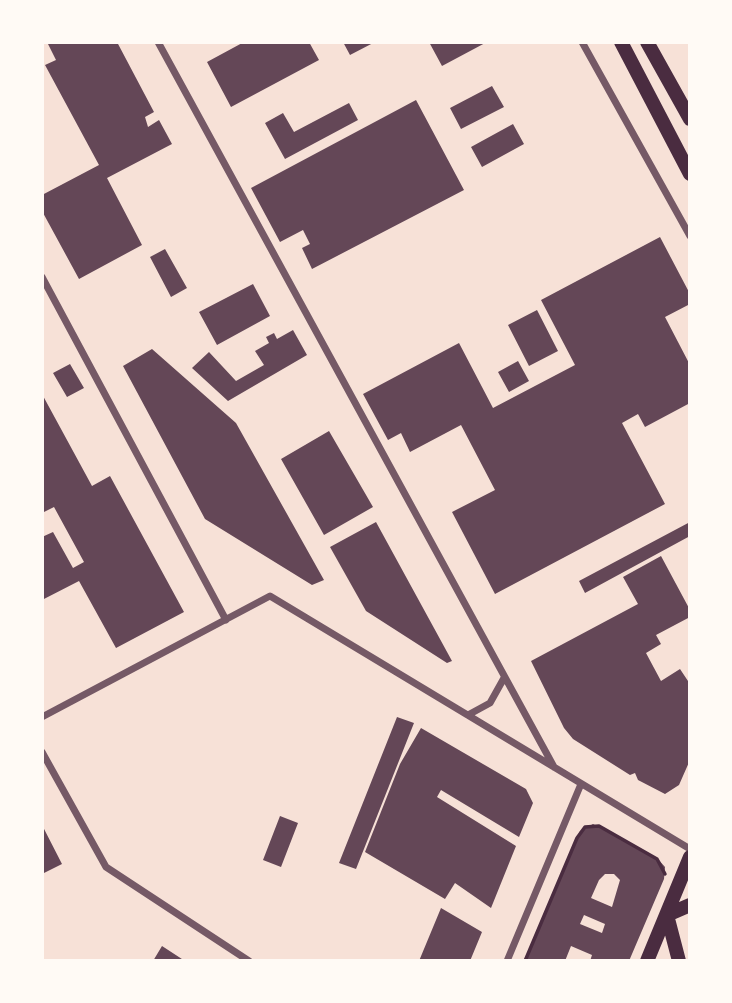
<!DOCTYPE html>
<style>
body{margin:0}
#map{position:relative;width:732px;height:1003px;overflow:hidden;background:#f7e1d7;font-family:"Open Sans",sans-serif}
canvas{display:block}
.frame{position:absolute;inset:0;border:44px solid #fffaf5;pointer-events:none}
</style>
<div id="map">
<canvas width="732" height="1003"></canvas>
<div class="frame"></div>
</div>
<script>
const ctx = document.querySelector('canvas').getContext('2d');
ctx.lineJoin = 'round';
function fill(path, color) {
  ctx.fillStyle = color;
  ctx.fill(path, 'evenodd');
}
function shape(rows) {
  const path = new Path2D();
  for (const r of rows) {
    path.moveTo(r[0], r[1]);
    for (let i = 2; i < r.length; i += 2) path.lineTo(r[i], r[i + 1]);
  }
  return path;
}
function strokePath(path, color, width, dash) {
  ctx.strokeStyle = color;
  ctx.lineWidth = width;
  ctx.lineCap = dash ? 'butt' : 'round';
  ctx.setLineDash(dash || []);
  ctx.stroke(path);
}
fill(shape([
 [47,42,117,42,154,112,145,117,148,127,159,120,172,144,107,178,142,245,79,279,42,211,42,195,99,165,45,65,56,60],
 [244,42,309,42,319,60,231,107,207,62],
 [343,42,375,42,350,55],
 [429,42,487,42,442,66],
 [492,86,504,107,461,129,450,108],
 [416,100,464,190,312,269,302,248,310,244,303,230,280,242,251,188],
 [349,103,358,120,285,159,265,123,283,113,294,132],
 [513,124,524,144,482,167,471,147],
 [660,237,690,294,690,304,665,317,690,365,690,403,645,427,638,414,622,423,665,504,495,594,452,512,495,490,461,425,410,452,401,433,388,440,363,394,459,343,493,408,575,365,541,300],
 [165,249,187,288,171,297,150,257],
 [253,284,270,316,217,345,199,312],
 [537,310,558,351,529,366,508,325],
 [293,330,307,355,228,401,192,368,209,352,236,381,264,365,255,351,269,343,266,337,274,333,277,339],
 [152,349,236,423,324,580,312,585,205,519,123,366],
 [518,361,529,381,509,392,498,372],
 [70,364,84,388,67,397,53,373],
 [42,394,92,486,110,476,184,612,116,648,79,581,42,600,42,537,53,532,73,568,84,562,54,507,42,513],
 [329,431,373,507,324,535,281,459],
 [376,522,452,661,447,663,366,611,330,547],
 [690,522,690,536,585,593,579,581],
 [661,556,690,610,690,617,656,635,661,644,646,653,661,681,680,669,690,684,690,760,679,785,665,794,638,780,635,773,630,775,573,739,564,728,531,661,638,604,623,577],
 [397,717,414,723,356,869,339,863],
 [421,728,526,789,533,803,519,837,441,790,437,797,516,846,491,908,455,883,445,899,365,852,400,764],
 [280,816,298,823,281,867,263,860],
 [593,824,657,858,665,867,664,879,629,961,590,961,592,955,571,946,565,961,525,961,580,831],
 [605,874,614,874,620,880,612,907,591,898,599,880],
 [584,915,605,924,602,933,580,924],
 [42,825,62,864,42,874],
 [441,908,482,932,470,961,419,961],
 [162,946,185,961,153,961]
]), '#644757');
strokePath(shape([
 [525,961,577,838,585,827,599,826,657,859,665,874]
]), '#4a2c40', 3.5);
strokePath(shape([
 [158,42,554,767],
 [582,42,690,236],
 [42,277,226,620],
 [468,715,490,703,504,678],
 [42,717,270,596,690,849],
 [42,752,106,867,249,961],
 [507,961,581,784]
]), '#755966', 7);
strokePath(shape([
 [621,42,690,174],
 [647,42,690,119],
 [647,961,690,857],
 [679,961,667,915,690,905]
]), '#4a2c40', 14);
</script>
